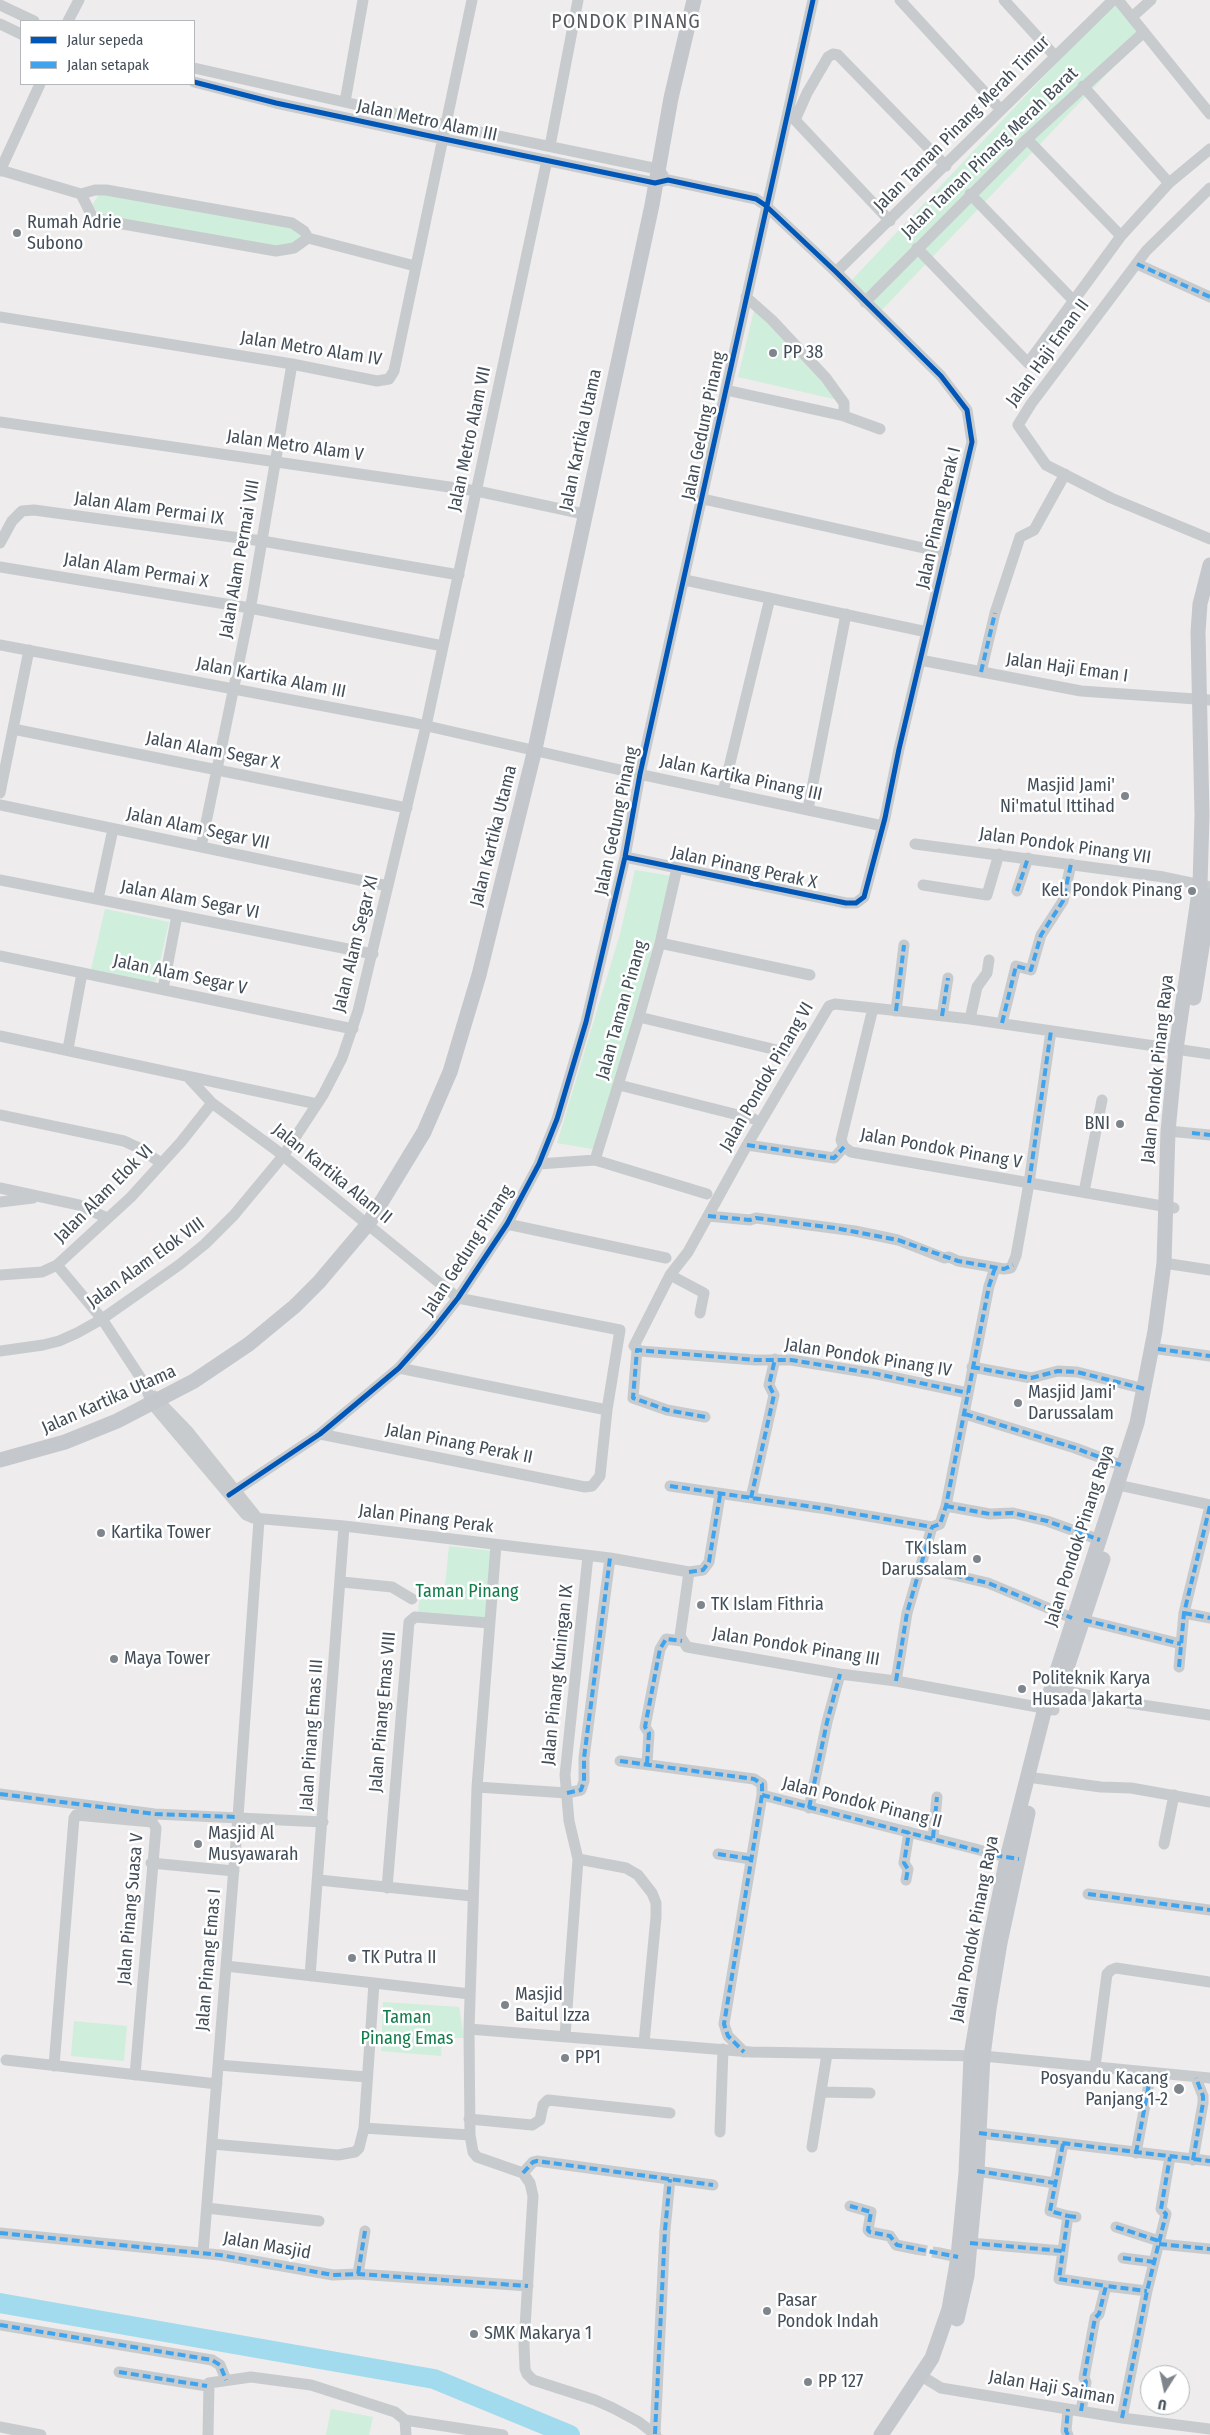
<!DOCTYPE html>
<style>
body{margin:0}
#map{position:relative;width:1210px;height:2435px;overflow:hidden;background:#eeecec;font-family:"Fira Sans Condensed",sans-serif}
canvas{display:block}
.legend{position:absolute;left:20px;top:20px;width:175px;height:65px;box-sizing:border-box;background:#fff;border:1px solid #b4b8bd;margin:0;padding:6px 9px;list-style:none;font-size:15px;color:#434e59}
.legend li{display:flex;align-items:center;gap:10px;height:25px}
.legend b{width:25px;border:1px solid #b4b8bd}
.north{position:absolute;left:1140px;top:2365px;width:50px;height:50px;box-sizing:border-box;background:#fff;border:1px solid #b4b8bd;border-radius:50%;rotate:190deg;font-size:14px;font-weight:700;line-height:20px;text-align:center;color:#434e59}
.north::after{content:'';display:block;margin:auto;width:18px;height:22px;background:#7f858c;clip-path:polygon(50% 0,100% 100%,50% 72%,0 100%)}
</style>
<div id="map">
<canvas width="1210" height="2435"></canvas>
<ul class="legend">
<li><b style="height:6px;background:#0057b8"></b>Jalur sepeda</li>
<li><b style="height:6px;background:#3fa4ed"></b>Jalan setapak</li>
</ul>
<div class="north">U</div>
</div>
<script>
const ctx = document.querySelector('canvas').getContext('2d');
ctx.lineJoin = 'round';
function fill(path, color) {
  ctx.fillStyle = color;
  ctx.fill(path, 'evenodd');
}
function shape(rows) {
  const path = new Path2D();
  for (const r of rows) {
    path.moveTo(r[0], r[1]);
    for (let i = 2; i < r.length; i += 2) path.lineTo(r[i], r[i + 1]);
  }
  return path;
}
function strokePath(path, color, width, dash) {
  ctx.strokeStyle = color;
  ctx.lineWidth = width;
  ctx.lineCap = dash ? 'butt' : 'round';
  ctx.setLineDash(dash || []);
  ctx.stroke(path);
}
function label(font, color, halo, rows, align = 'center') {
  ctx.font = font + ' "Fira Sans Condensed",sans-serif';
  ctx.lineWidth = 5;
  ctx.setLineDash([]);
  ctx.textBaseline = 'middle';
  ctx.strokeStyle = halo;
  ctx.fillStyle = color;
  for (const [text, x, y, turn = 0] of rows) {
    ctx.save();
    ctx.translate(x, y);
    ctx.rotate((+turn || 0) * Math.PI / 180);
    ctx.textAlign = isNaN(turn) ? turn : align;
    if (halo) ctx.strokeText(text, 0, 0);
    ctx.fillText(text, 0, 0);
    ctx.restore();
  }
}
fill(shape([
 [1115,1,1143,36,878,314,849,283],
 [100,193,289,226,299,232,301,240,280,248,102,218,92,205],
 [755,306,838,400,738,377],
 [635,870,672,876,598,1150,557,1143,620,934],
 [105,909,169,922,154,988,90,974],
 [449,1546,493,1551,486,1619,418,1613,421,1584,445,1586],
 [383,2002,459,2007,464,2038,442,2038,441,2056,381,2051],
 [74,2021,127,2026,124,2061,71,2056],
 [331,2409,373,2417,369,2435,326,2435]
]), '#cfeedc');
strokePath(shape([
 [0,2303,434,2379,570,2435]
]), '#a2dbee', 20);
strokePath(shape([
 [916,2249,939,2253]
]), '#cccccf', 11, [11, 5.5]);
strokePath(shape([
 [900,0,1001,110],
 [1004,0,1055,56],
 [1118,0,1210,114],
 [0,5,34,21],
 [1132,17,1151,0],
 [68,21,79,0],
 [0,24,21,34],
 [194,68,446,125,658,169,663,175],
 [194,82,276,103,444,139,655,183,668,180,756,199,765,205,836,272,941,376,967,410,972,442,899,749,885,818,864,897,856,903,846,903,625,857],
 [1083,86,1169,183],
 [345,102,363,0],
 [1027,139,1121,236],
 [550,146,578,0],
 [0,170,81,194,95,190,106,190,292,223,304,231,308,238,415,266],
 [0,171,40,84],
 [1210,188,1146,251,1031,404,1018,425,1046,465,1111,498,1210,539],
 [81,194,92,216,106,221,276,251,294,248,308,238],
 [970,194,1074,301],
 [890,221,795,120,807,93,828,57,833,54,838,55,946,166],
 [917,248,1028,363,1121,236,1169,183,1210,149],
 [1137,264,1210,297],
 [836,272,1113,0],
 [746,297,772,320,826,378,844,403,844,416],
 [865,302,1027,139,1144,32],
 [0,317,292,364,377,381,389,379,394,371,472,0],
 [726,390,844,416,880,429],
 [0,422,477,491,584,514],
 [703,499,946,553],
 [0,543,12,521,22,511,34,510,262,541,459,575],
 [0,567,250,608,443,646],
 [685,580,927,632],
 [0,645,414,723,629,772,883,826],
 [920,660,1081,691,1210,700],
 [981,672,995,613,1020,537,1034,530,1065,474],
 [13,729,407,808],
 [723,792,770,598],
 [0,793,29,650],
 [0,805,388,886],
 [808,809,846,614],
 [915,844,1164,877,1210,887],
 [201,847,252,599,292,364],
 [0,880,373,954],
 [923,885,987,895,999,854],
 [1017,891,1028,858],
 [98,899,113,829],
 [660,943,810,975],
 [0,956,353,1029],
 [163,989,177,915],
 [873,1008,841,1140,844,1147,851,1152,1174,1208],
 [896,1011,904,945],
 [942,1016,948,978],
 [639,1017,785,1052],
 [970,1019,977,987,987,973,989,960],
 [1002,1023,1016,966,1031,970,1041,935,1063,901,1071,864],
 [0,1036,317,1104],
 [68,1049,82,973],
 [187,1076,212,1103,276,1150,458,1298,620,1330,607,1410,600,1476,592,1486,585,1487,320,1434],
 [619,1085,754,1119],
 [0,1115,124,1141,139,1148,161,1163],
 [1168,1131,1210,1135],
 [747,1145,834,1158,844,1147],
 [595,1160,639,1017,660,943,677,868],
 [539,1164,595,1160,707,1194],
 [0,1188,79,1205,107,1218],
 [1084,1192,1102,1100],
 [0,1202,33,1198],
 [708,1216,750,1220,756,1218,855,1231,898,1240,944,1258,949,1257,958,1261,1004,1269,1011,1268,1016,1256,1029,1183,1051,1031],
 [507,1224,666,1258],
 [1164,1263,1210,1270],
 [57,1265,102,1319,144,1383,152,1404,246,1515,253,1518,344,1526,610,1558,689,1572,703,1570,709,1562,720,1495],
 [0,1275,42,1272,57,1265,131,1197,181,1142,212,1103],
 [670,1275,704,1293,700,1313],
 [1158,1349,1210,1356],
 [637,1350,633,1398,667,1410,705,1417],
 [0,1351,43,1345,59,1341,77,1333,102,1319,179,1265,205,1244,234,1215,283,1156,323,1095,342,1058,358,1011,426,726,547,160],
 [972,1367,1031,1378,1058,1371,1077,1372,1145,1389],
 [399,1368,607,1410],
 [968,1393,877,1374,791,1360,755,1360,640,1351,634,1346,670,1275,688,1252,747,1145,829,1006,835,1004,873,1008,970,1019,1210,1054],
 [154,1396,187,1430,259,1520],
 [965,1414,1075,1448,1123,1466],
 [1118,1485,1210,1505],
 [670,1486,827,1509,932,1527,940,1524,946,1506,989,1286,995,1268],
 [229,1495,320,1434,399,1368,432,1331,458,1298,507,1224,539,1164,557,1119,586,1022,625,857,640,774,813,0],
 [751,1498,774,1395,769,1385,775,1359],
 [946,1506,990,1514,1013,1513,1047,1521,1100,1540],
 [496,1545,477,1787,469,2029,470,2135,473,2152,477,2157,523,2173,530,2183,533,2196,524,2344,525,2369,527,2374,533,2380,595,2400,613,2408,639,2422,656,2435],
 [919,1567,988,1583,1072,1618],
 [689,1572,680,1636,687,1647,840,1674,896,1681,1054,1710],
 [342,1582,392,1587,412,1599],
 [1184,1613,1210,1618],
 [1084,1620,1181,1644],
 [1179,1667,1184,1613,1210,1506],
 [896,1681,907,1613,932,1527],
 [1051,1688,1122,1702,1210,1715],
 [620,1761,754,1779,762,1784,762,1795,724,2024,728,2036,744,2052],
 [647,1764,649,1733,645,1727,660,1649,666,1639,682,1641],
 [1027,1777,1101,1787,1131,1788,1210,1802],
 [477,1787,567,1793,581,1790,584,1781,584,1758,610,1558],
 [0,1794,155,1814,323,1822],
 [762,1795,1015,1859],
 [809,1808,827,1722,840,1674],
 [933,1838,937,1797],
 [1164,1844,1174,1795],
 [718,1854,751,1859],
 [578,1859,626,1868,638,1875,652,1893,656,1903,656,1917,644,2043],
 [151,1863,234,1871],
 [319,1880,472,1896],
 [906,1880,908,1869,904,1863,909,1832],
 [387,1888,409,1622,415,1617,489,1623],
 [1088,1894,1210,1910],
 [226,1966,470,1994],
 [310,1976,344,1526],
 [469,2029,751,2052,983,2056,1210,2078],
 [565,2036,578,1859,569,1821,565,1775,588,1556],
 [6,2060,217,2084],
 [218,2065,367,2077],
 [54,2066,74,1818,76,1815,152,1822,156,1828,135,2075],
 [1095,2067,1107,1974,1111,1970,1116,1968,1210,1982],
 [821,2092,870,2093],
 [469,2119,532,2125,540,2120,543,2105,548,2100,670,2113],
 [364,2128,470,2135],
 [720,2132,723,2049],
 [979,2133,1210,2161],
 [212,2144,338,2155,355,2152,359,2148,364,2128,374,1983],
 [1063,2144,1050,2211,1068,2216],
 [812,2147,827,2054],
 [1136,2153,1151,2073],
 [1193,2160,1203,2103,1203,2096,1196,2078],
 [977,2171,1055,2183],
 [523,2173,533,2162,537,2161,713,2185],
 [850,2206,871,2212,868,2230,870,2232,890,2236,896,2245,916,2249],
 [207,2208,319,2221],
 [1076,2217,1068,2216,1059,2279,1106,2286],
 [1116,2227,1159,2241],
 [0,2233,220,2255,333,2275,358,2274,528,2286],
 [970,2243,1063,2251],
 [1159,2244,1210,2249],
 [203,2253,238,1817,259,1520],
 [939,2253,958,2257],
 [1123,2258,1154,2262],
 [358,2274,365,2231],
 [0,2325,212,2360,220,2365,226,2380],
 [119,2372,207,2386],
 [920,2375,941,2388,1122,2418,1210,2429],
 [1081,2411,1086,2382,1084,2378,1095,2318,1099,2314,1106,2286,1147,2291],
 [1122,2418,1147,2291,1166,2214,1161,2209,1170,2157],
 [405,2420,503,2435],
 [0,2427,41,2435],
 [655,2434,665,2230,670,2179],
 [208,2435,209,2383,251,2377,311,2385,395,2412,405,2420,406,2435],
 [1068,2435,1066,2431,1068,2409]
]), '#c8cbcd', 11);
strokePath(shape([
 [1194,998,1210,896],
 [0,1460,65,1442,117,1421,194,1381,249,1344,295,1306,319,1282,368,1224,424,1132,450,1072,479,975,535,749,652,205,671,98,694,0],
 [1064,1677,1103,1559],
 [957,2319,967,2276,970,2243,977,2171,983,2056,989,2009,1000,1943,1028,1813],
 [881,2435,932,2358,949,2309,958,2257,966,2173,971,2056,990,1941,1007,1858,1045,1708,1137,1423,1155,1331,1164,1263,1168,1131,1176,1049,1200,885,1202,815,1198,632,1200,604,1210,565]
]), '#c4c7cc', 15);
strokePath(shape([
 [1137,264,1210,297],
 [981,672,995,613],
 [1017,891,1028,858],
 [896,1011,904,945],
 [942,1016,948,978],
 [1002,1023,1016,966,1031,970,1041,935,1063,901,1071,864],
 [1192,1133,1210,1135],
 [747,1145,834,1158,844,1147],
 [1029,1183,1051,1031],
 [708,1216,750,1220,756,1218,835,1228,898,1240,958,1261,1004,1269,1013,1265],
 [1158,1349,1210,1356],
 [972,1367,1031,1378,1058,1371,1077,1372,1145,1389],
 [965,1414,1075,1448,1123,1466],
 [705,1417,667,1410,633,1398,637,1350,755,1360,791,1360,877,1374,968,1393],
 [670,1486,827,1509,932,1527,940,1524,946,1506,989,1286,995,1268],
 [751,1498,774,1395,769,1385,775,1359],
 [946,1506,990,1514,1013,1513,1047,1521,1100,1540],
 [919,1567,988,1583,1072,1618],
 [689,1572,703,1570,709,1562,720,1495],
 [1184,1613,1210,1618],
 [1084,1620,1181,1644],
 [1179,1667,1184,1613,1210,1506],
 [896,1681,907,1613,932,1527],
 [620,1761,754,1779,762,1784,762,1795,724,2024,728,2036,744,2052],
 [647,1764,649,1733,645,1727,660,1649,666,1639,682,1641],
 [567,1793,581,1790,584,1781,584,1758,610,1558],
 [0,1794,155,1814,238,1817],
 [762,1795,999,1856,1019,1859],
 [809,1808,827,1722,840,1674],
 [933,1838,937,1797],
 [718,1854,751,1859],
 [906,1880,908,1869,904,1863,909,1832],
 [1088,1894,1210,1910],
 [979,2133,1210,2161],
 [1063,2144,1050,2211,1068,2216],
 [1136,2153,1151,2073],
 [1193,2160,1203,2103,1203,2096,1196,2078],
 [977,2171,1055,2183],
 [523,2173,533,2162,537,2161,713,2185],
 [850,2206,871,2212,868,2230,870,2232,890,2236,897,2245,958,2257],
 [1076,2217,1068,2216,1059,2279,1106,2286],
 [1116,2227,1159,2241],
 [0,2233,220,2255,333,2275,358,2274,528,2286],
 [970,2243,1063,2251],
 [1159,2244,1210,2249],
 [1123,2258,1154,2262],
 [358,2274,365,2231],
 [0,2325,212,2360,220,2365,226,2380],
 [119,2372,207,2386],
 [1081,2411,1086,2382,1084,2378,1095,2318,1099,2314,1106,2286,1147,2291],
 [1122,2418,1147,2291,1166,2214,1161,2209,1170,2157],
 [655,2434,665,2230,670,2179],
 [1068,2435,1066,2431,1068,2409]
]), '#3fa4ed', 4, [8, 4]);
strokePath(shape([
 [194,82,276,103,444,139,655,183,668,180,756,199,765,205,836,272,941,376,967,410,972,442,899,749,885,818,864,897,856,903,846,903,625,857],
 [229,1495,320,1434,399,1368,432,1331,458,1298,507,1224,539,1164,557,1119,586,1022,625,857,640,774,813,0]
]), '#0057b8', 5);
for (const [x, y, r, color] of [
 [17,233,5,"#7f858c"],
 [773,353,5,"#7f858c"],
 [1125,796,5,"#7f858c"],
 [1192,891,5,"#7f858c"],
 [1120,1124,5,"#7f858c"],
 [1018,1403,5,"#7f858c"],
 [101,1533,5,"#7f858c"],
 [977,1559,5,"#7f858c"],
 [701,1605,5,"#7f858c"],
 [114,1659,5,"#7f858c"],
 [1022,1689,5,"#7f858c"],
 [198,1844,5,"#7f858c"],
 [352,1958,5,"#7f858c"],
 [505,2005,5,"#7f858c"],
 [565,2058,5,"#7f858c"],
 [1179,2089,6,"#7f858c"],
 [767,2311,5,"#7f858c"],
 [474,2334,5,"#7f858c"],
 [808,2382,5,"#7f858c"]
]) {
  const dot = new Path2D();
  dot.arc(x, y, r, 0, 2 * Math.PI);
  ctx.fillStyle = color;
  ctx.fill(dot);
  strokePath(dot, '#fff', 2);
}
label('18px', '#434e59', '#fff', [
 ["Jalan Metro Alam III",427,121,12],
 ["Jalan Taman Pinang Merah Timur",962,124,-45],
 ["Jalan Taman Pinang Merah Barat",990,153,-44],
 ["Jalan Metro Alam IV",311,349,9],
 ["Jalan Haji Eman II",1048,353,-54],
 ["Jalan Gedung Pinang",704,426,-78],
 ["Jalan Metro Alam VII",470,439,-78],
 ["Jalan Kartika Utama",581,440,-78],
 ["Jalan Metro Alam V",295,446,8],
 ["Jalan Alam Permai IX",149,509,8],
 ["Jalan Pinang Perak I",939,518,-77],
 ["Jalan Alam Permai VIII",240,559,-80],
 ["Jalan Alam Permai X",136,571,9],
 ["Jalan Haji Eman I",1067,668,8],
 ["Jalan Kartika Alam III",271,678,11],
 ["Jalan Alam Segar X",213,751,11],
 ["Jalan Kartika Pinang III",741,778,12],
 ["Jalan Gedung Pinang",617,821,-78],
 ["Jalan Alam Segar VII",198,829,12],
 ["Jalan Kartika Utama",494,836,-76],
 ["Jalan Pondok Pinang VII",1065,846,8],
 ["Jalan Pinang Perak X",744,868,12],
 ["Jalan Alam Segar VI",190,900,11],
 ["Jalan Alam Segar XI",356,944,-76],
 ["Jalan Alam Segar V",180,975,12],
 ["Jalan Taman Pinang",622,1010,-74],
 ["Jalan Pondok Pinang Raya",1158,1069,-84],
 ["Jalan Pondok Pinang VI",767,1077,-60],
 ["Jalan Pondok Pinang V",941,1149,10],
 ["Jalan Kartika Alam II",332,1174,39],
 ["Jalan Alam Elok VI",104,1194,-45],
 ["Jalan Gedung Pinang",468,1251,-57],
 ["Jalan Alam Elok VIII",146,1263,-36],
 ["Jalan Pondok Pinang IV",868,1358,9],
 ["Jalan Kartika Utama",109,1400,-24],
 ["Jalan Pinang Perak II",459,1444,11],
 ["Jalan Pinang Perak",426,1519,7],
 ["Jalan Pondok Pinang Raya",1080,1536,-72],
 ["Jalan Pondok Pinang III",796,1647,9],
 ["Jalan Pinang Kuningan IX",558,1675,-84],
 ["Jalan Pinang Emas VIII",383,1712,-85],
 ["Jalan Pinang Emas III",312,1735,-86],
 ["Jalan Pondok Pinang II",862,1803,14],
 ["Jalan Pinang Suasa V",131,1909,-85],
 ["Jalan Pondok Pinang Raya",975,1929,-79],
 ["Jalan Pinang Emas I",209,1960,-85],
 ["Jalan Masjid",267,2246,10],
 ["Jalan Haji Saiman",1052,2388,10]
]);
label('18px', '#434e59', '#fff', [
 ["Rumah Adrie",27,223],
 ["Subono",27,244],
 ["PP 38",783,353],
 ["Masjid Jami'",1115,786,"right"],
 ["Ni'matul Ittihad",1115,807,"right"],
 ["Kel. Pondok Pinang",1182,891,"right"],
 ["BNI",1110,1124,"right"],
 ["Masjid Jami'",1028,1393],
 ["Darussalam",1028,1414],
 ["Kartika Tower",111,1533],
 ["TK Islam",967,1549,"right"],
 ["Darussalam",967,1570,"right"],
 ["TK Islam Fithria",711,1605],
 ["Maya Tower",124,1659],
 ["Politeknik Karya",1032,1679],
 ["Husada Jakarta",1032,1700],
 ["Masjid Al",208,1834],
 ["Musyawarah",208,1855],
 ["TK Putra II",362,1958],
 ["Masjid",515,1995],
 ["Baitul Izza",515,2016],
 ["PP1",575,2058],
 ["Posyandu Kacang",1168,2079,"right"],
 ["Panjang 1-2",1168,2100,"right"],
 ["Pasar",777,2301],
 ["Pondok Indah",777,2322],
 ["SMK Makarya 1",484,2334],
 ["PP 127",818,2382]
], 'left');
label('18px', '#127c4b', '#fff', [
 ["Taman Pinang",467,1592],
 ["Taman",407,2018],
 ["Pinang Emas",407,2039]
]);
ctx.letterSpacing = '1px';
label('20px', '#585c61', '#fff', [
 ["PONDOK PINANG",626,22]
]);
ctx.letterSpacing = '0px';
</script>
